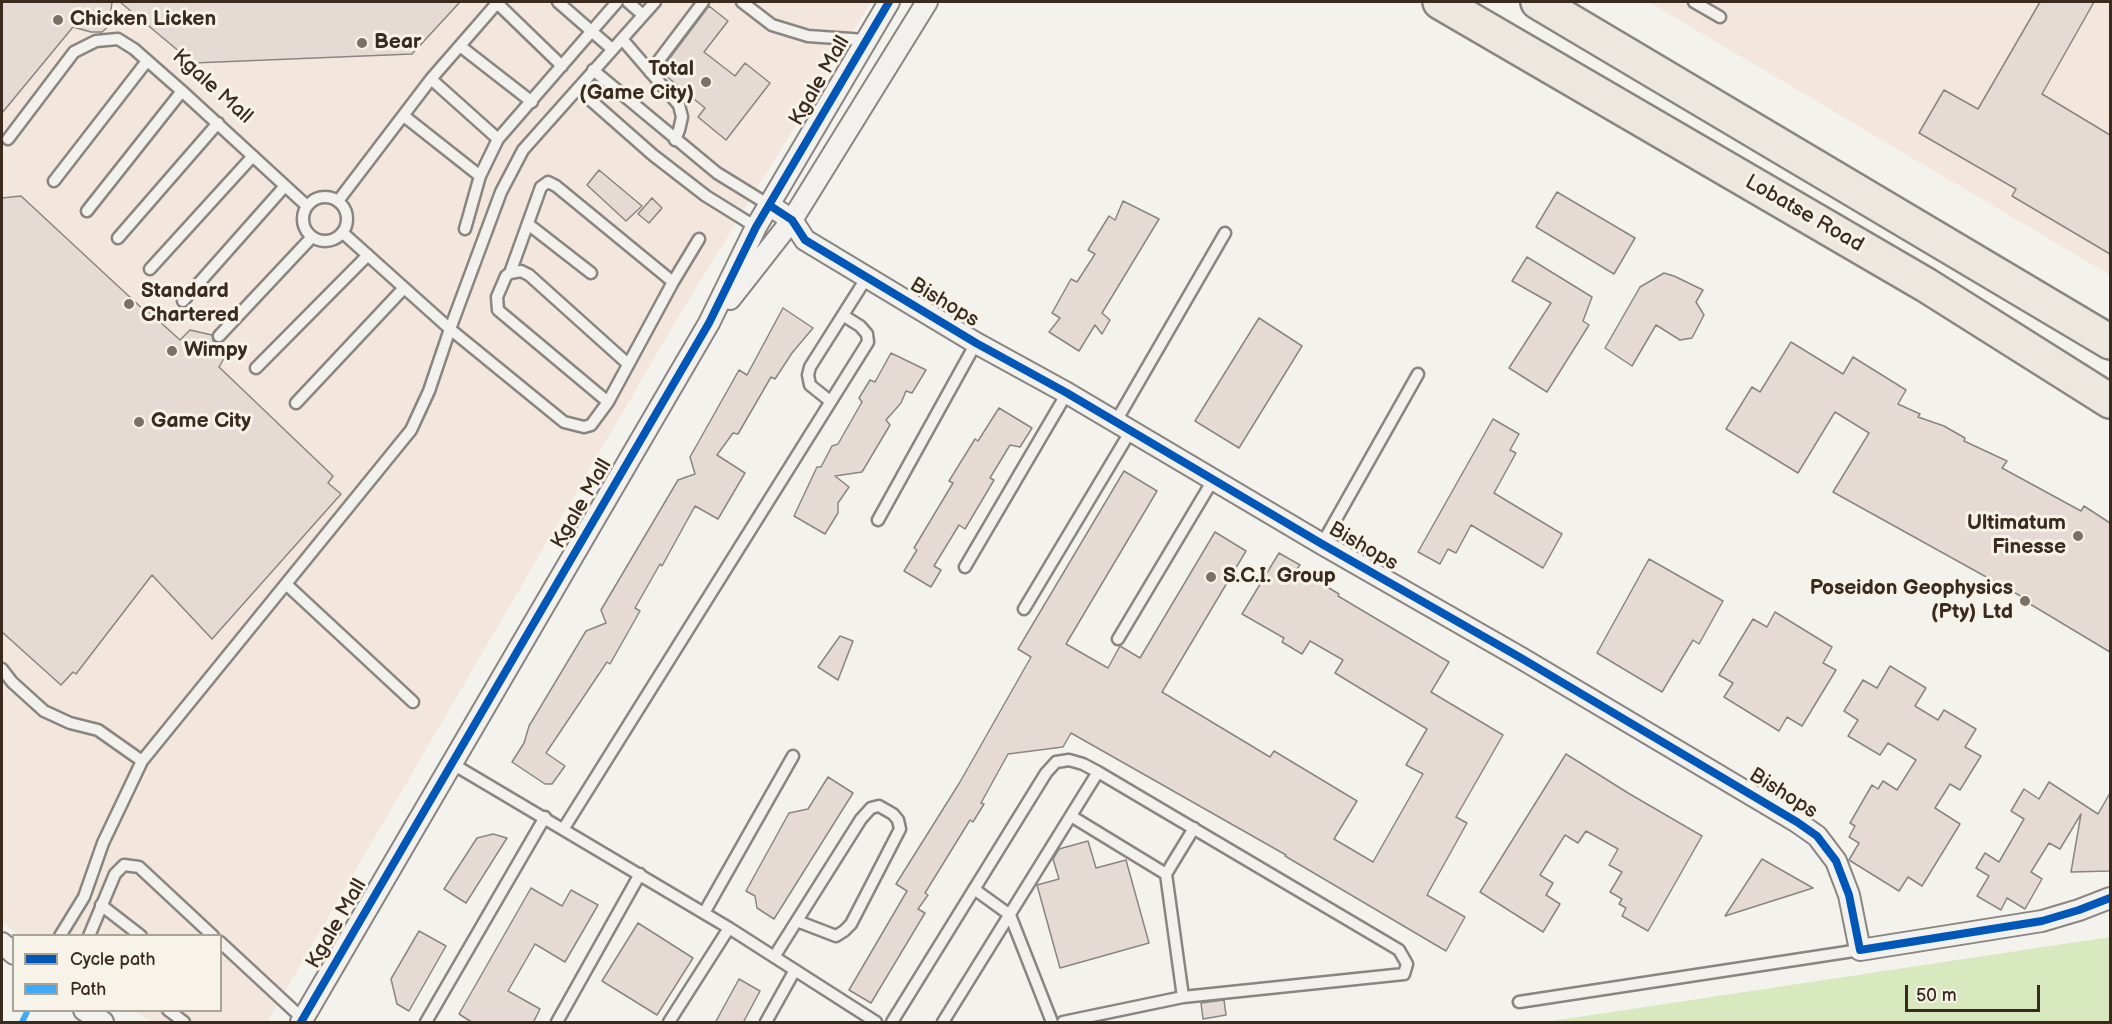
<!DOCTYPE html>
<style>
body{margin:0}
#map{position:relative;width:2112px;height:1024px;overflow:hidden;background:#f4f2ec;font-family:"Balsamiq Sans",sans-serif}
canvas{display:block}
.frame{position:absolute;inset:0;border:3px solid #3b2a1e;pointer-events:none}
.legend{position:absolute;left:12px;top:934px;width:210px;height:78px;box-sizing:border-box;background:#f7f3e8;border:2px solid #aca397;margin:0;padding:8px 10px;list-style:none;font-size:18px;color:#3b2a1e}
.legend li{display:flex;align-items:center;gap:12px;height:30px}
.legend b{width:30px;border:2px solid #aca397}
.scale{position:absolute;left:1905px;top:985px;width:135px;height:27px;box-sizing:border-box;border:3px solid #3b2a1e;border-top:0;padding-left:8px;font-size:18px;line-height:21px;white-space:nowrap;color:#3b2a1e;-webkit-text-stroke:4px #f7f3e8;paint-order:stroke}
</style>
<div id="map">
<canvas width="2112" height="1024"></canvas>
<div class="frame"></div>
<ul class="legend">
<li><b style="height:8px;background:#0057b8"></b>Cycle path</li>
<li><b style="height:8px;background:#3fa9f5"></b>Path</li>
</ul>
<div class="scale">50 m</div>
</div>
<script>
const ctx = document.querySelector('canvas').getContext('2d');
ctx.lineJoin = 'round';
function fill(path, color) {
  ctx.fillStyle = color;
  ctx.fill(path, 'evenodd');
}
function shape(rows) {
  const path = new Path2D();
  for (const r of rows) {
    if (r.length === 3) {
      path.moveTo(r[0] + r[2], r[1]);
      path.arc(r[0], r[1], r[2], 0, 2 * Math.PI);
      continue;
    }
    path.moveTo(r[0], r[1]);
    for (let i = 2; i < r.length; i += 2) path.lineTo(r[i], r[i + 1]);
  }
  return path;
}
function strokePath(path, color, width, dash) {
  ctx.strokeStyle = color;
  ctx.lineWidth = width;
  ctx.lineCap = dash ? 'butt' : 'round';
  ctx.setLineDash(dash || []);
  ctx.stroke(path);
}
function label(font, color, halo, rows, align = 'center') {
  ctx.font = font + ' "Balsamiq Sans",sans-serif';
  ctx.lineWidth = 6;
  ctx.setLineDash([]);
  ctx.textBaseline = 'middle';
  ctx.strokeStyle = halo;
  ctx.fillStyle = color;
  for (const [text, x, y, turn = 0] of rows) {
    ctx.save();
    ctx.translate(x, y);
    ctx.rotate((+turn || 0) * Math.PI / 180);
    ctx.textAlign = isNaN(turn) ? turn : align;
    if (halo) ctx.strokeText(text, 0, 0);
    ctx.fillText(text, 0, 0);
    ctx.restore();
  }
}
fill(shape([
 [2,2,871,2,673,326,267,1022,154,1022,133,1011,220,1010,220,936,18,935,2,921],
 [1649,2,2110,2,2110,275]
]), '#f2e6dd');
fill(shape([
 [2110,937,2110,1022,1545,1022]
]), '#d8e9bf');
const building = shape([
 [2,2,112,2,109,26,102,32,91,32,73,27,2,113,2,2],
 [120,2,460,2,412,54,193,63,120,2],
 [2040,2,2094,2,2042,94,2110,135,2110,254,2012,196,2016,189,1919,133,1944,90,1978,109,2040,2],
 [709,6,728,21,704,52,735,76,745,63,770,83,726,140,698,117,705,108,660,71,709,6],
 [599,170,642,206,626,221,587,185,599,170],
 [1557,192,1635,238,1614,274,1536,227,1557,192],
 [21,196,147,313,148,311,180,340,190,330,212,335,213,341,220,343,223,349,223,360,219,367,333,476,328,483,341,494,212,639,152,575,76,674,73,672,61,685,2,632,2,198,21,196],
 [652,198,662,208,649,223,638,214,652,198],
 [1123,201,1159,219,1102,313,1110,320,1102,334,1095,325,1079,351,1049,332,1060,318,1052,313,1071,279,1077,282,1095,254,1088,250,1109,216,1115,220,1123,201],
 [1527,257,1592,297,1583,321,1589,325,1547,392,1509,368,1551,303,1512,281,1527,257],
 [1664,273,1674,276,1703,290,1696,302,1704,315,1692,338,1680,340,1656,325,1632,366,1605,348,1640,287,1664,273],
 [783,308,813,328,792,353,775,379,771,377,738,434,733,433,717,455,745,473,718,519,695,506,662,566,660,564,635,608,640,611,610,664,607,662,546,753,565,766,552,784,545,784,512,762,524,743,529,726,586,631,606,623,601,610,678,480,695,474,690,457,739,370,747,375,783,308],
 [1259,318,1302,346,1239,448,1195,421,1259,318],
 [1791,342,1843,374,1853,357,1906,390,1898,404,1920,414,1918,417,1944,426,1965,438,1964,441,2007,461,2002,468,2081,511,2084,506,2110,523,2110,652,2025,601,2026,599,1833,492,1869,433,1835,412,1798,473,1726,429,1752,387,1760,392,1791,342],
 [891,353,926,370,912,393,906,391,901,403,886,420,890,425,862,472,835,476,849,487,838,503,838,513,825,534,794,516,817,467,821,467,832,446,838,444,862,402,859,398,870,380,875,382,891,353],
 [999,408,1032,428,1020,447,1010,445,990,478,994,480,965,529,959,525,934,566,941,570,931,587,904,571,917,550,914,548,953,483,949,481,975,439,978,441,999,408],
 [1493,419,1519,434,1510,450,1516,453,1494,493,1562,534,1543,568,1471,525,1456,553,1448,549,1440,564,1418,552,1493,419],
 [1124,471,1157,491,1066,644,1108,668,1120,646,1140,658,1215,532,1246,551,1162,692,1270,757,1274,751,1357,801,1334,839,1373,862,1423,774,1406,765,1427,729,1335,673,1343,660,1310,641,1302,654,1282,642,1284,638,1242,614,1279,553,1300,565,1297,569,1339,594,1338,596,1449,662,1431,692,1503,735,1456,817,1467,823,1427,895,1465,917,1446,951,1285,856,1286,855,1071,733,1063,747,1008,754,981,803,984,804,973,822,970,820,925,893,928,895,918,909,925,913,871,1003,849,990,907,891,896,884,960,782,1031,657,1018,649,1124,471],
 [1649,559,1723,601,1699,644,1693,640,1662,692,1597,653,1649,559],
 [1775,612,1832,647,1823,663,1836,670,1802,726,1787,717,1779,731,1724,697,1733,683,1719,675,1753,619,1767,627,1775,612],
 [840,636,853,641,838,680,818,667,840,636],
 [1890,666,1926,688,1915,706,1938,720,1944,710,1976,729,1965,747,1981,756,1960,790,1950,784,1935,808,1960,824,1922,886,1908,877,1899,891,1849,860,1859,843,1849,837,1855,826,1850,823,1872,785,1878,789,1883,781,1897,790,1916,760,1888,743,1880,755,1848,736,1858,720,1844,711,1863,680,1877,688,1890,666],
 [1566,754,1628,793,1702,836,1648,931,1622,916,1626,908,1619,904,1622,899,1610,892,1622,872,1609,865,1618,849,1586,831,1578,843,1565,835,1540,875,1553,883,1546,895,1560,904,1543,932,1480,892,1566,754],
 [828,777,853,793,774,919,757,908,755,896,746,891,789,813,808,809,828,777],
 [2049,782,2098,814,2110,793,2110,871,2071,872,2081,814,2060,849,2049,843,2031,872,2042,879,2025,909,2007,898,2001,910,1977,896,1989,876,1976,868,1985,853,1999,862,2024,819,2011,811,2024,789,2039,799,2049,782],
 [493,834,507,838,466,903,444,889,477,838,493,834],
 [1088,841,1096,868,1126,860,1149,943,1060,968,1037,885,1059,879,1053,859,1059,849,1088,841],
 [1762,859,1813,888,1725,916,1762,859],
 [531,888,562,906,571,890,598,905,565,962,535,944,508,991,540,1009,533,1023,473,1023,459,1014,531,888],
 [638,923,693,958,657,1015,602,981,638,923],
 [419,931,446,946,409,1011,397,1004,391,979,419,931],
 [739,979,760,991,743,1023,715,1023,739,979],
 [1224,1000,1226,1015,1203,1019,1201,1003,1224,1000]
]);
fill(building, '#e6dad5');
strokePath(building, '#898580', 1.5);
const lane = shape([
 [558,2,612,49],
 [628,2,643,15],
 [742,2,772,25,808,36,865,40],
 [1694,2,1720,17],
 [497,3,562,66],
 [622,39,679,105,682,117,679,130,675,140],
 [460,46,532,102],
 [593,70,717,173,769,205],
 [650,72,703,2],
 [431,79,498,139],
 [578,89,653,155,706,196,756,227],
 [404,116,480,176],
 [8,139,74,52,96,41,118,39,134,49,184,93,307,206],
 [54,181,147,61],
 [325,219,22],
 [338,201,431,79,498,2],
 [87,211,182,91],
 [528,224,591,273],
 [465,229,480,176,498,139,617,2],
 [343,233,450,329,564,422,584,427,591,425,608,402,673,282,699,239],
 [118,238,218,123],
 [150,269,253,156],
 [510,273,541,187,548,182,556,186,673,282],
 [183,301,285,186],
 [219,336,312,237],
 [256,368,368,255],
 [830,401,810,385,808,375,810,367,867,277],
 [608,402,498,310,497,297,506,276,510,273,521,271,529,275,628,364],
 [296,403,404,288],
 [1115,423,1225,233],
 [878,520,976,343],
 [1322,544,1418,374],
 [965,567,1067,393],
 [287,585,413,702],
 [1024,609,1130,432],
 [1118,639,1213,480],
 [2,669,12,682,44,711,70,723,98,730,142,761],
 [451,763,729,928,876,1022],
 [1071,816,1166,874,1183,997],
 [564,828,868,342,867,334,860,326,844,316],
 [1166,874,1194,828],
 [974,889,1010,915,1052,1022],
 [101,905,141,936],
 [704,913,793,756],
 [60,936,84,897,103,843,142,761,411,430,429,391,450,329,501,192,523,150,655,2],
 [89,936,115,874,124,865,139,867,213,936],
 [220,942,303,1019],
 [774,957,861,819,871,808,879,806,893,814,898,820,900,829,851,924,844,931,836,936,797,921],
 [1519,1002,1860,950],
 [168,1010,184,1022],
 [426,1022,545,817],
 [557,1022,640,874],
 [669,1022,729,928],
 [766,1022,795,970],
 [892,1022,1046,773,1056,762,1069,760,1083,764,1098,772,1399,950,1407,964,1404,974,1183,997,1063,1022],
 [943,1022,1098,772]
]);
const street = shape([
 [769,205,792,220,805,240,976,343,1067,393,1322,544,1521,658,1797,822,1817,836,1836,861,1849,895,1860,950,2042,921,2079,910,2110,898],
 [730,299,792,220,927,2],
 [2,943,14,954],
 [84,1010,103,1022],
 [301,1022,709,323,756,227,889,2]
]);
const highway = shape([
 [1440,2,1926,285,2110,401],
 [1538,2,2110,342]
]);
strokePath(lane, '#898580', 15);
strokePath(street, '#898580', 24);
strokePath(highway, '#898580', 38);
strokePath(lane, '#f2f1ed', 10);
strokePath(street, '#f2f1ed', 20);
strokePath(highway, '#ece8df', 33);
strokePath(shape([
 [22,1022,28,1010]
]), '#3fa9f5', 6, [12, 6]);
strokePath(shape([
 [769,205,792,220,805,240,976,343,1067,393,1322,544,1521,658,1797,822,1817,836,1836,861,1849,895,1860,950,2042,921,2079,910,2110,898],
 [301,1022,709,323,756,227,889,2]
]), '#0057b8', 8);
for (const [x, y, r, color] of [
 [58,20,6,"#7c7066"],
 [362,43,6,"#7c7066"],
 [706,82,6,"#7c7066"],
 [129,304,6,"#7c7066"],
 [172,351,6,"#7c7066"],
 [139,422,6,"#7c7066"],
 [2078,536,6,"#7c7066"],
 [1211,577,6,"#7c7066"],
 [2025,601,6,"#7c7066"]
]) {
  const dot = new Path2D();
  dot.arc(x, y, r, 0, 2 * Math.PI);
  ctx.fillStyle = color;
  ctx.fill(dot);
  strokePath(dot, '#f7f3e8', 2);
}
label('bold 21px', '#3b2a1e', '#f7f3e8', [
 ["Chicken Licken",70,20],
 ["Bear",374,43],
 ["Total",694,70,"right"],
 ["(Game City)",694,94,"right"],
 ["Standard",141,292],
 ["Chartered",141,316],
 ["Wimpy",184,351],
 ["Game City",151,422],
 ["Ultimatum",2066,524,"right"],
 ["Finesse",2066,548,"right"],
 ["S.C.I. Group",1223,577],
 ["Poseidon Geophysics",2013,589,"right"],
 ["(Pty) Ltd",2013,613,"right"]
], 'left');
label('21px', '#3b2a1e', '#f7f3e8', [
 ["Kgale Mall",820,81,-60],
 ["Kgale Mall",212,87,42],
 ["Lobatse Road",1804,214,30],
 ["Bishops",944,303,31],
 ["Kgale Mall",582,504,-60],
 ["Bishops",1363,547,30],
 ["Bishops",1783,794,32],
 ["Kgale Mall",337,924,-60]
]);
</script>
